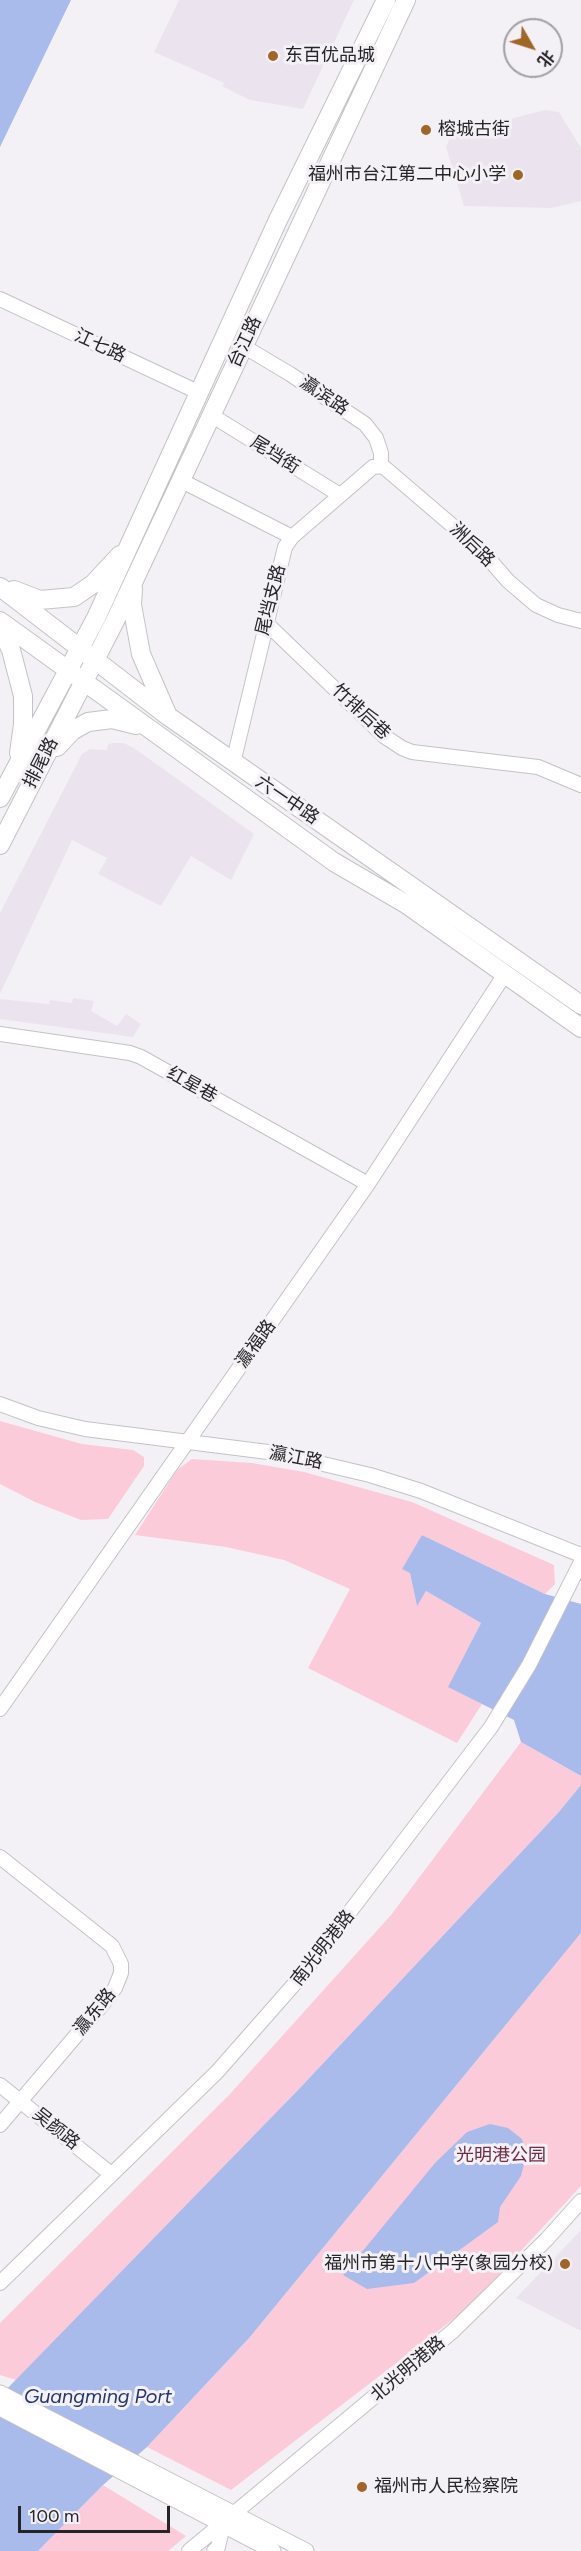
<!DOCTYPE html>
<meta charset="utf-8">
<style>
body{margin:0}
#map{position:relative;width:581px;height:2551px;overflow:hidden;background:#f4f1f6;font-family:Figtree,"Noto Sans SC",sans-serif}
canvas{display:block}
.north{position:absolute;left:503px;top:18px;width:60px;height:60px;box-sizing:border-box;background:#f4f1f6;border:2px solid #a19fa3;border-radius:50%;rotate:129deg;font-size:16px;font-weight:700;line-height:24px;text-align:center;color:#252426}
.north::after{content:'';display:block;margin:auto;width:21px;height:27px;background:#a06625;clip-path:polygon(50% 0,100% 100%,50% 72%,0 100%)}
.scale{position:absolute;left:18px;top:2506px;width:152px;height:27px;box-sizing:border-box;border:3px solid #252426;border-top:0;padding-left:8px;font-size:18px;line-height:21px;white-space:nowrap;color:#252426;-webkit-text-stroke:4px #f4f1f6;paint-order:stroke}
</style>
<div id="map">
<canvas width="581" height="2551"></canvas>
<div class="north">北</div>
<div class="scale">100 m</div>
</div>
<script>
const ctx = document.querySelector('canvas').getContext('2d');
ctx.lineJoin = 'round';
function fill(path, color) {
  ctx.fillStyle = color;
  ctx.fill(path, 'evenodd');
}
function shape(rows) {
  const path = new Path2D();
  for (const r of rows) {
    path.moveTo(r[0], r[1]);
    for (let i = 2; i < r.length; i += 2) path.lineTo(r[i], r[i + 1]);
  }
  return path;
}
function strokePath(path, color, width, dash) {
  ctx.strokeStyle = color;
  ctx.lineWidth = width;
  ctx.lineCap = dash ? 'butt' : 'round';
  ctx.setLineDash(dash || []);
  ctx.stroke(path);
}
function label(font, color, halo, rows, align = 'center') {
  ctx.font = font + ' Figtree,"Noto Sans SC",sans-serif';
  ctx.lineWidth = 6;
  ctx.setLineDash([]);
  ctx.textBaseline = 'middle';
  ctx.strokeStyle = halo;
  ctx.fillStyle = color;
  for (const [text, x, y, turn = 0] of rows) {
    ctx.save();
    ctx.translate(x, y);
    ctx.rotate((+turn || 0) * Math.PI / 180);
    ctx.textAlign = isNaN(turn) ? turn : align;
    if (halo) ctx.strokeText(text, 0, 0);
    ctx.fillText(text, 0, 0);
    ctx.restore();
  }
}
fill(shape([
 [179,0,354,0,303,109,250,100,222,86,224,83,154,52],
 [545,110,559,112,581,148,581,201,551,208,464,206,446,147,450,137,455,133],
 [113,743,124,743,134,748,254,834,231,880,191,856,161,906,98,874,107,858,72,840,0,994,0,913,82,754,90,749,107,750,108,744],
 [73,998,94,1001,91,1011,117,1026,126,1014,141,1024,133,1037,0,1019,0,999,49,1004,50,1000,72,1003],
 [581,2230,581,2331,516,2298]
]), '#ebe4ef');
fill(shape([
 [0,1421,82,1444,133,1450,144,1457,144,1466,108,1519,81,1520,35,1502,0,1484],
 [192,1459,252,1463,304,1472,412,1502,554,1565,555,1584,545,1594,422,1535,410,1573,417,1605,426,1591,481,1623,449,1687,482,1704,457,1743,308,1668,350,1589,284,1560,226,1547,135,1535,177,1470],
 [521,1742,581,1776,581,1785,558,1813,298,2090,16,2380,0,2375,0,2323,230,2094,391,1915],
 [581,1933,581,2186,468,2308,231,2490,147,2447,250,2337],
 [103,2485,186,2536,168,2551,38,2551]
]), '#fccbda');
fill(shape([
 [0,0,71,0,0,147],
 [422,1535,545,1594,581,1604,581,1776,521,1742,514,1720,448,1687,481,1623,426,1591,417,1606,410,1573,402,1569],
 [581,1785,581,1933,250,2337,147,2447,103,2485,38,2551,0,2551,0,2396,298,2090,558,1813],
 [490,2124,508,2128,522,2139,526,2156,521,2176,500,2207,498,2222,414,2283,367,2289,343,2275,435,2163,467,2132]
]), '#a9bbea');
const tertiary = shape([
 [0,299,200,393],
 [243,346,290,374,365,424,376,438,381,453,381,466],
 [211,415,340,495],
 [182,481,292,537],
 [265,622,384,736,402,748,412,752,538,767,581,785],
 [233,763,285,547,292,537,373,467,381,466,385,468,482,551,508,581,536,605,558,615,581,621],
 [0,1034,130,1053,141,1057,368,1184],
 [0,1404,38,1418,85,1429,276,1453,370,1475,421,1491,581,1555],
 [0,1709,368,1184,505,974],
 [0,1857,112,1946,121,1964,121,1973,115,1988,102,2005,0,2125],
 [0,2085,111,2174],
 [0,2283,217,2072,297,1981,491,1727,529,1665,581,1562],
 [189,2551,453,2331,547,2239,581,2201],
 [214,2551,218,2547,223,2525]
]);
const secondary = shape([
 [0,2393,306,2551],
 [0,2408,273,2551]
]);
const primary = shape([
 [0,587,168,716,581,1005],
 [133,589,132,605,141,654,168,716],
 [14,590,40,600,74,597,93,584,120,555],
 [0,621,334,862,406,904,581,1028],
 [0,627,11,650,23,696,23,724,19,753],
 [57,747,72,731,88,722,112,719,136,725],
 [0,798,96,618,278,220,386,0],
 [0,845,115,621,406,0]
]);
strokePath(tertiary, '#c4c2c6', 16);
strokePath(secondary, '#c4c2c6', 17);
strokePath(primary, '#c4c2c6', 20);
strokePath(tertiary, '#fff', 14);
strokePath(secondary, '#fff', 15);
strokePath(primary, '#fff', 18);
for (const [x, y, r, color] of [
 [273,56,6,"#a06625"],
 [426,130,6,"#a06625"],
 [518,175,6,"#a06625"],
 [565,2264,6,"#a06625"],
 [362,2487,6,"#a06625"]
]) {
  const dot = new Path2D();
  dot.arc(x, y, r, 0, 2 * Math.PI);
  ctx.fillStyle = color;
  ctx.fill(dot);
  strokePath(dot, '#f4f1f6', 2);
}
label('18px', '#252426', '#f4f1f6', [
 ["东百优品城",285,56],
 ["榕城古街",438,130],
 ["福州市台江第二中心小学",506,175,"right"],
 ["福州市第十八中学(象园分校)",553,2264,"right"],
 ["福州市人民检察院",374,2487]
], 'left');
label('18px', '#252426', '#f4f1f6', [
 ["台江路",245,342,-65],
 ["江七路",100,346,25],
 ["瀛滨路",324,396,34],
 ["尾垱街",275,455,32],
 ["洲后路",472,545,44],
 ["尾垱支路",271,600,-76],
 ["竹排后巷",361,712,43],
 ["排尾路",41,763,-63],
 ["六一中路",287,800,34],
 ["红星巷",192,1085,29],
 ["瀛福路",256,1344,-54],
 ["瀛江路",296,1458,11],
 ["南光明港路",323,1948,-52],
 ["瀛东路",95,2012,-51],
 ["吴颜路",56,2129,39],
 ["北光明港路",408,2369,-40]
]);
label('18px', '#6f2c47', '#f4f1f6', [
 ["光明港公园",501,2156]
]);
label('italic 20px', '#25356d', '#f4f1f6', [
 ["Guangming Port",98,2397]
]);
</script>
